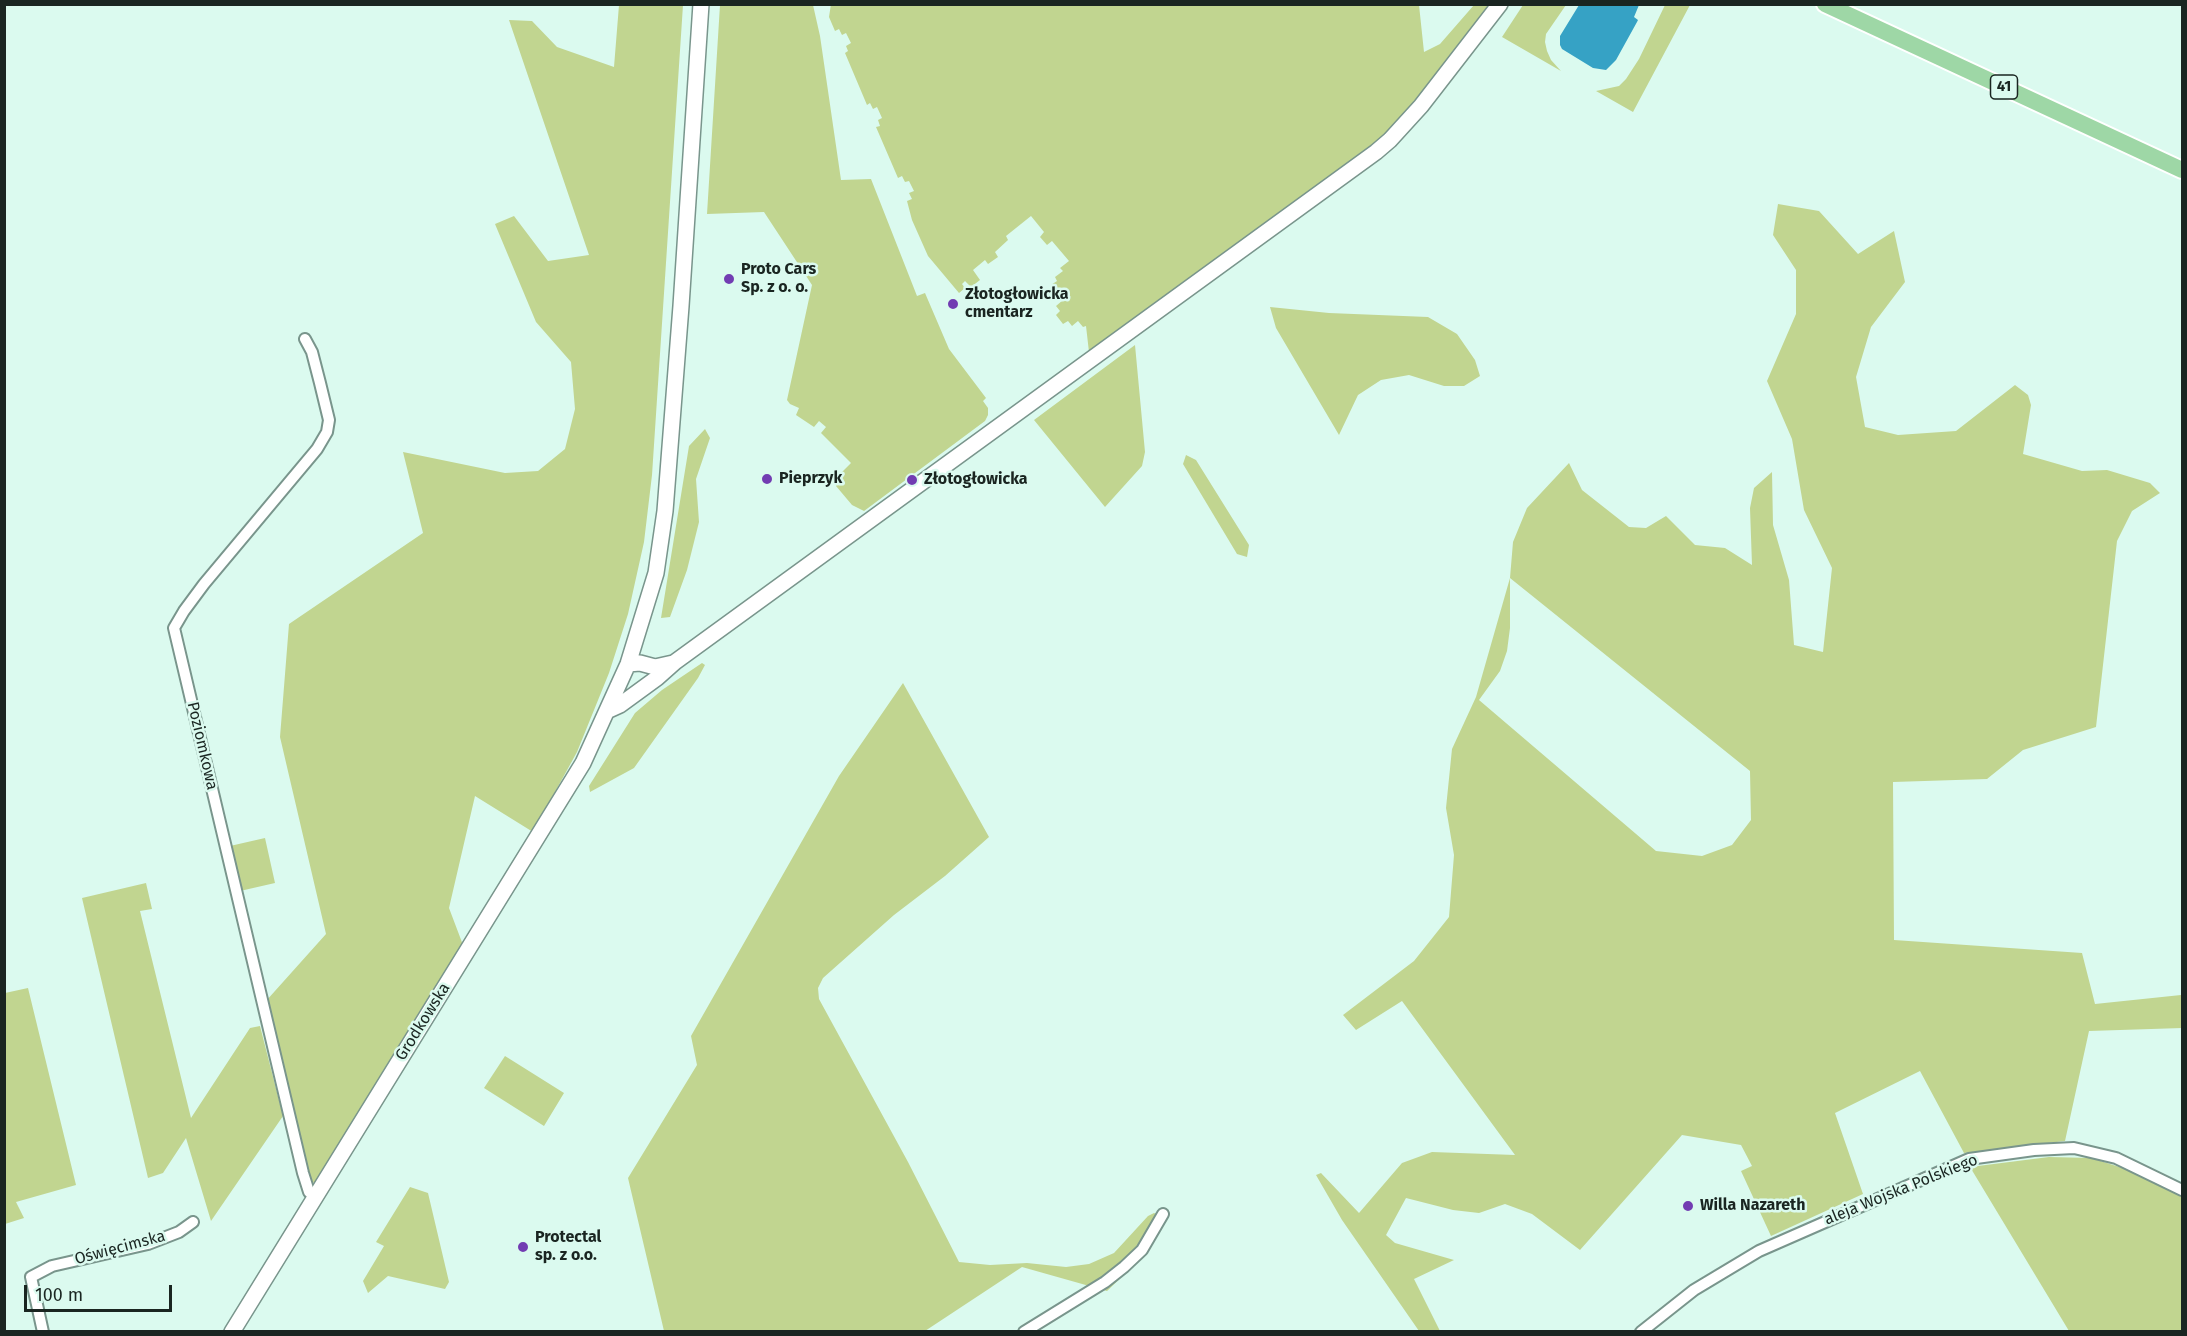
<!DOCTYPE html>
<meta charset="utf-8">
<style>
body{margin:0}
#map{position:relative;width:2187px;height:1336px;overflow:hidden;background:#dbfaef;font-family:"Fira Sans",sans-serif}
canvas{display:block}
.frame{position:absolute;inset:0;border:6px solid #1a2521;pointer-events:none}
.scale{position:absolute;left:24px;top:1285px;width:148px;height:27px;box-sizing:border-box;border:3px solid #1a2521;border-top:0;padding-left:8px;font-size:18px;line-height:21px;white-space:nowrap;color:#1a2521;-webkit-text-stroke:4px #dbfaef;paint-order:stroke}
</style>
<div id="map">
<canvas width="2187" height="1336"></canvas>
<div class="frame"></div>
<div class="scale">100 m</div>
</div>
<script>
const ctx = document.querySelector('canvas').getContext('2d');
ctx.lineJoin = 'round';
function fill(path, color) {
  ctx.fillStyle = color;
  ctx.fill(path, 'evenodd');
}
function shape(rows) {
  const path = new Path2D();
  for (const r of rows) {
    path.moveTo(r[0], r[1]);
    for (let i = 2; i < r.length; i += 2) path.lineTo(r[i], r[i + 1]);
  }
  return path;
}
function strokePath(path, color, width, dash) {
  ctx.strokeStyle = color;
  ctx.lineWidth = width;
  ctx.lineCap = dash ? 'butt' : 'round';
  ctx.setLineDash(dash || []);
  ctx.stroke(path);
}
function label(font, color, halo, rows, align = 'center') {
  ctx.font = font + ' "Fira Sans",sans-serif';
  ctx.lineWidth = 5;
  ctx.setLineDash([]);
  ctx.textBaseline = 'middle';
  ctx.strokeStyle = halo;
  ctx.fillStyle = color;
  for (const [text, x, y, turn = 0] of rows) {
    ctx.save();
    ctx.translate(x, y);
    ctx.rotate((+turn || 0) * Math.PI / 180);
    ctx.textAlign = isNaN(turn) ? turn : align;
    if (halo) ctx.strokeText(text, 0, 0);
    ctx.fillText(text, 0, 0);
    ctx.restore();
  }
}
fill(shape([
 [831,4,1419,5,1424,52,1440,44,1474,5,1491,5,1412,106,1376,143,1089,352,1086,326,1083,327,1078,321,1072,326,1068,321,1063,324,1056,315,1060,311,1056,306,1063,300,1051,285,1057,281,1055,277,1063,271,1060,268,1069,261,1052,241,1047,245,1040,237,1044,232,1031,216,1006,236,1008,240,995,252,998,257,988,264,985,260,973,270,980,280,971,287,965,281,962,284,965,288,959,293,928,256,912,220,907,201,912,199,909,193,914,191,909,181,905,182,902,176,898,178,876,127,880,126,878,120,882,118,877,107,873,109,870,103,867,105,845,53,848,51,846,46,851,43,846,33,842,35,839,29,835,31,829,17],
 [619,5,683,5,652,475,644,542,628,614,609,673,577,752,533,832,475,796,449,908,463,945,317,1182,311,1183,266,1001,326,934,280,737,289,624,423,533,403,452,505,473,538,471,565,449,575,409,571,362,536,322,495,224,514,216,548,261,589,255,509,20,532,21,557,47,614,67],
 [720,5,813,5,820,36,841,180,871,179,917,296,925,293,949,349,986,398,983,401,988,408,988,415,985,421,864,511,852,505,836,486,837,477,851,463,821,433,826,427,819,421,814,427,796,415,799,408,790,404,787,400,812,285,764,212,707,214],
 [1523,5,1566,5,1546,34,1545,42,1547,51,1551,60,1561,71,1502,37],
 [1665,5,1690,5,1633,112,1596,91,1619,86,1626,79,1639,59],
 [1778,204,1819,211,1858,254,1894,231,1905,282,1871,327,1856,377,1865,427,1898,435,1956,431,2015,385,2028,395,2031,405,2023,454,2082,471,2107,470,2150,483,2160,493,2132,511,2117,541,2096,727,2023,750,1987,779,1893,782,1894,940,2082,953,2095,1004,2181,995,2182,992,2182,1028,2089,1031,2065,1141,1964,1153,1920,1071,1835,1113,1863,1194,1771,1236,1741,1171,1752,1166,1741,1145,1682,1135,1580,1250,1532,1214,1505,1204,1479,1213,1453,1210,1406,1198,1386,1235,1395,1243,1454,1260,1414,1279,1440,1331,1419,1331,1342,1220,1316,1175,1321,1173,1359,1213,1402,1163,1432,1152,1515,1155,1402,1001,1356,1030,1343,1015,1414,961,1449,917,1454,855,1446,808,1452,749,1476,697,1510,578,1513,542,1527,508,1569,463,1582,490,1629,527,1646,528,1666,516,1695,545,1725,548,1752,565,1750,508,1754,488,1772,472,1773,525,1789,580,1794,645,1823,652,1832,568,1804,510,1792,439,1767,381,1796,314,1796,270,1773,235],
 [1510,578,1750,771,1751,820,1732,845,1702,856,1656,851,1479,700,1500,671,1507,651,1510,628],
 [1270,307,1329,313,1428,317,1457,334,1475,360,1480,376,1464,386,1444,386,1409,375,1381,380,1358,395,1339,435,1276,328],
 [1135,345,1145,452,1142,466,1105,507,1034,420],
 [705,429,710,438,696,479,699,522,687,570,670,617,661,618,689,446],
 [1186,455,1196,460,1249,545,1247,557,1237,554,1183,464],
 [702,663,705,665,698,678,634,768,590,792,589,786,635,713,662,690],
 [903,683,989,837,945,876,894,915,823,978,818,988,819,999,908,1162,959,1262,990,1265,1027,1263,1066,1267,1089,1264,1114,1253,1148,1216,1154,1213,1159,1215,1140,1248,1125,1261,1129,1270,1107,1291,1022,1267,925,1331,664,1331,628,1178,697,1065,691,1036,839,776],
 [265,838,275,883,240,891,230,846],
 [146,883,152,909,140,911,191,1118,250,1028,260,1026,283,1116,211,1221,186,1138,163,1173,148,1178,82,898],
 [28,988,76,1185,16,1202,24,1218,5,1224,5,993],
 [505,1056,564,1093,544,1126,484,1088],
 [2049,1157,2091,1158,2132,1171,2182,1195,2182,1331,2069,1331,1970,1167],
 [410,1187,428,1193,449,1282,445,1289,388,1276,368,1293,363,1281,384,1246,376,1242]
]), '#c1d590');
fill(shape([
 [1579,5,1639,5,1634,17,1638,20,1637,22,1616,60,1606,70,1593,68,1562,49,1560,45,1560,36]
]), '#36a2c5');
const street = shape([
 [305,339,312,352,320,383,329,420,327,432,317,449,204,584,184,611,174,628,303,1173,309,1192,315,1197],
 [43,1332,31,1277,52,1266,148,1244,179,1232,193,1222],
 [1024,1332,1105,1282,1124,1267,1142,1250,1163,1214],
 [1641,1332,1694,1290,1759,1251,1969,1159,2034,1150,2074,1148,2116,1158,2182,1190]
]);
const secondary = shape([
 [628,664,640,663,655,667,673,663],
 [609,710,620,705,657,678,675,662,1376,152,1390,140,1421,106,1500,4],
 [232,1332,583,763,628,664,656,573,665,511,681,306,701,4]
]);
const primary = shape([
 [1825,4,2182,170]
]);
strokePath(street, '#79958c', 14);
strokePath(secondary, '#79958c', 18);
strokePath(primary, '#fff', 20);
strokePath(street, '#fff', 10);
strokePath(secondary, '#fff', 15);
strokePath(primary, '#9ed7a6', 16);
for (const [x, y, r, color] of [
 [729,279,6,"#723cb2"],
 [953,304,6,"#723cb2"],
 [767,479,6,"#723cb2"],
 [912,480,6,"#723cb2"],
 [1688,1206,6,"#723cb2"],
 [523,1247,6,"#723cb2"]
]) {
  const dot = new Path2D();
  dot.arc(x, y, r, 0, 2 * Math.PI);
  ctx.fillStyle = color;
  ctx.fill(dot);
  strokePath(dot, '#dbfaef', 2);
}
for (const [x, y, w] of [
 [2004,87,27]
]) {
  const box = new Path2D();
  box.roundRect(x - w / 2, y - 12, w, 24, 4.5);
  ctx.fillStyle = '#dbfaef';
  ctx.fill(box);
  strokePath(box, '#1a2521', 1.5);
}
label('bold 15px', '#1a2521', null, [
 ["41",2004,87]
]);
label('bold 16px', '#1a2521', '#dbfaef', [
 ["Proto Cars",741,270],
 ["Sp. z o. o.",741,288],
 ["Złotogłowicka",965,295],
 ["cmentarz",965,313],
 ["Pieprzyk",779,479],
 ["Złotogłowicka",924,480],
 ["Willa Nazareth",1700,1206],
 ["Protectal",535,1238],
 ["sp. z o.o.",535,1256]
], 'left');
label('16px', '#1a2521', '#dbfaef', [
 ["Poziomkowa",202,746,77],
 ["Grodkowska",423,1022,-58],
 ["aleja Wojska Polskiego",1901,1190,-22],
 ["Oświęcimska",120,1248,-15]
]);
</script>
